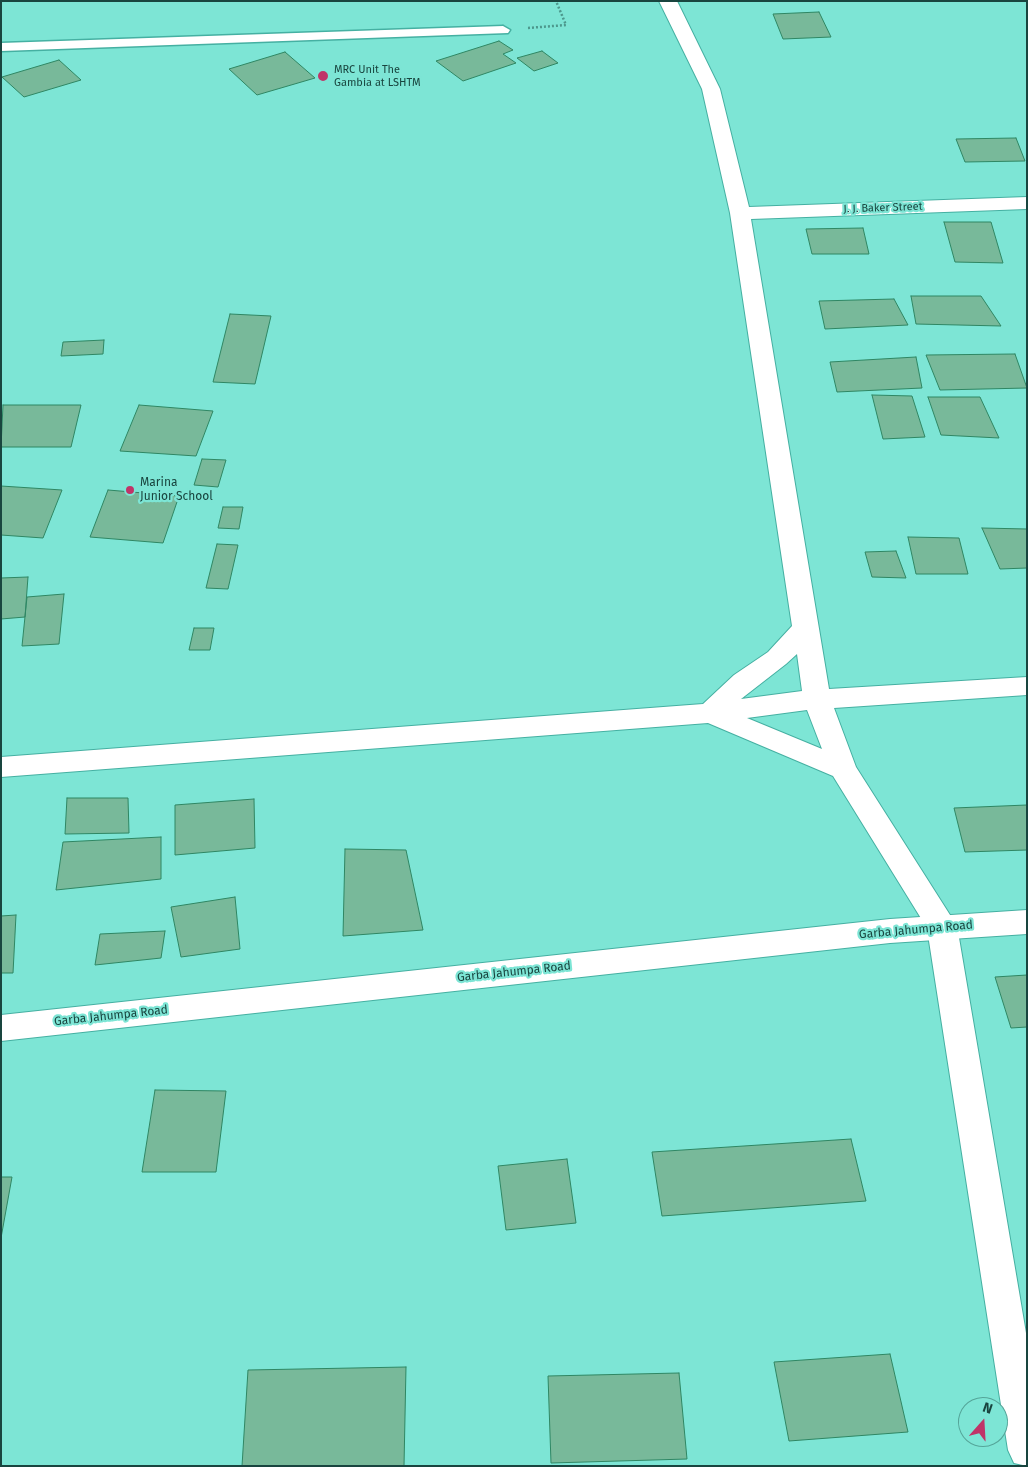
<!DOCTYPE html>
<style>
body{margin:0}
#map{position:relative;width:1028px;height:1467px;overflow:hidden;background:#7de5d5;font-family:"Fira Sans",sans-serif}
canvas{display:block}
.frame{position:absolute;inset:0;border:2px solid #19453f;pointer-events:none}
.north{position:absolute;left:958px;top:1397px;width:50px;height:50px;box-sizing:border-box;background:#7de5d5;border:1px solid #55a599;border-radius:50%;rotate:19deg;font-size:14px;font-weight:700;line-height:20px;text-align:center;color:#19453f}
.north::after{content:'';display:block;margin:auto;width:18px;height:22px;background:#c03468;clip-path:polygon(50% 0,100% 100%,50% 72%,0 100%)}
</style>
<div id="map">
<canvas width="1028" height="1467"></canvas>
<div class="frame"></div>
<div class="north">N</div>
</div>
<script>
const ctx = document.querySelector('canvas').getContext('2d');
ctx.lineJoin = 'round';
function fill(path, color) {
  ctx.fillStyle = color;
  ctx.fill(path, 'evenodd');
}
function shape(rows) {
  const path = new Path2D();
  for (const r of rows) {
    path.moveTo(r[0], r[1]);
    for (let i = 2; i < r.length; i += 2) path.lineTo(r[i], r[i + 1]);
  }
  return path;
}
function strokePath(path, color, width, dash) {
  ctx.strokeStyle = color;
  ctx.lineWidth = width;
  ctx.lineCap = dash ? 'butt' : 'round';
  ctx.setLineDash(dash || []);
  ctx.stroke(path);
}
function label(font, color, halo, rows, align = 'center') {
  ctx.font = font + ' "Fira Sans",sans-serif';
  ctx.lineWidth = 4.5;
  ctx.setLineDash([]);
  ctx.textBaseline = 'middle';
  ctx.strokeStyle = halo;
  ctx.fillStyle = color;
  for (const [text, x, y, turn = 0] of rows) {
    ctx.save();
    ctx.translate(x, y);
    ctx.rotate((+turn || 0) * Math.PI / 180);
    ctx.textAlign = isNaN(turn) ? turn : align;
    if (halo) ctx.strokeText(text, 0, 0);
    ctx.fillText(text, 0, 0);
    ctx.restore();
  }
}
const building = shape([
 [819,12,831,37,783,39,773,14,819,12],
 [499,41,513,50,503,54,516,63,463,81,436,61,499,41],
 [542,51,558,63,534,71,517,58,542,51],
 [285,52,315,78,257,95,229,69,285,52],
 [59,60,81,80,24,97,2,77,59,60],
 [1016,138,1025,161,965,162,956,139,1016,138],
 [944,222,991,222,1003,263,955,262,944,222],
 [863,228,869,254,812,254,806,229,863,228],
 [911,296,981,296,1001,326,916,324,911,296],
 [894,299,908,325,825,329,819,301,894,299],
 [230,314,271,316,255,384,213,382,230,314],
 [104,340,103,354,61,356,63,342,104,340],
 [1015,354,1027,388,940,390,926,355,1015,354],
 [916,357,922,388,837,392,830,362,916,357],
 [872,395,912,396,925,437,883,439,872,395],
 [928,397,980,397,999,438,941,435,928,397],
 [3,405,81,405,71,447,1,447,3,405],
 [139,405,213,411,196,456,120,451,139,405],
 [202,459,226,460,218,487,194,485,202,459],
 [1,486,62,490,43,538,1,535,1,486],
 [108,490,179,496,163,543,90,537,108,490],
 [223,507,243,507,239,529,218,528,223,507],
 [982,528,1027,529,1027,568,1000,569,982,528],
 [908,537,959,538,968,574,916,574,908,537],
 [217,544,238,545,228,589,206,588,217,544],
 [896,551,906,578,872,577,865,552,896,551],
 [28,577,25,617,1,619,1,578,28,577],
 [64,594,59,644,22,646,27,597,64,594],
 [194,628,214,628,210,650,189,650,194,628],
 [67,798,128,798,129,833,65,834,67,798],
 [254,799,255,848,175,855,175,805,254,799],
 [1027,805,1027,850,965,852,954,808,1027,805],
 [161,837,161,879,56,890,63,842,161,837],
 [345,849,406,850,423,930,343,936,345,849],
 [235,897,240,949,181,957,171,907,235,897],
 [16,915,13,973,1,973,1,916,16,915],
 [165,931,161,958,95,965,100,934,165,931],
 [1027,975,1027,1027,1011,1028,995,977,1027,975],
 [155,1090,226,1091,216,1172,142,1172,155,1090],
 [851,1139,866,1201,662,1216,652,1152,851,1139],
 [567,1159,576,1223,506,1230,498,1166,567,1159],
 [1,1177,12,1177,1,1238,1,1177],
 [890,1354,908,1432,789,1441,774,1362,890,1354],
 [406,1367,404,1466,242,1466,248,1370,406,1367],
 [679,1373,687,1459,551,1463,548,1376,679,1373]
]);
fill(building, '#78b99a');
strokePath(building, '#2f8663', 1);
const lane = shape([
 [503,26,510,30,508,33,1,51,1,43,503,26]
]);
const street = shape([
 [659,1,677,1,720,89,749,207,1027,197,1027,209,751,219,829,689,1027,677,1027,695,834,708,856,767,957,926,1027,1339,1027,1466,1014,1463,1008,1450,927,928,833,776,708,723,1,777,1,757,703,704,734,675,768,652,792,626,730,213,702,89,659,1],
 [797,654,802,691,741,699,786,664,797,654],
 [807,710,822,749,747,718,807,710]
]);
const secondary = shape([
 [1027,910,1027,934,890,943,1,1041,1,1015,890,919,1027,910]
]);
strokePath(lane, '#45b0a2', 3);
strokePath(street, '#45b0a2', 2);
strokePath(secondary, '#45b0a2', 2);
strokePath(shape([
 [528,28,566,25,556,1]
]), '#4d988d', 2.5, [2, 2]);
fill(lane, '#fff');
fill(street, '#fff');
fill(secondary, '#fff');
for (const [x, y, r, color] of [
 [323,76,6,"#c03468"],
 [130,490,5,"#c03468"]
]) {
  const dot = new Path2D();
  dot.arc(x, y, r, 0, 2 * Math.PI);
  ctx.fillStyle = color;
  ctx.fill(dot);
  strokePath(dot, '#7de5d5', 2);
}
label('11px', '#19453f', '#7de5d5', [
 ["MRC Unit The",334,70],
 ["Gambia at LSHTM",334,83]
], 'left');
label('11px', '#19453f', '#7de5d5', [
 ["J. J. Baker Street",883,208,-2]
]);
label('12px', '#19453f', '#7de5d5', [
 ["Marina",140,483],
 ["Junior School",140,497]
], 'left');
label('12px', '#19453f', '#7de5d5', [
 ["Garba Jahumpa Road",916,930,-5],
 ["Garba Jahumpa Road",514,972,-6],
 ["Garba Jahumpa Road",111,1016,-6]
]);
</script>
